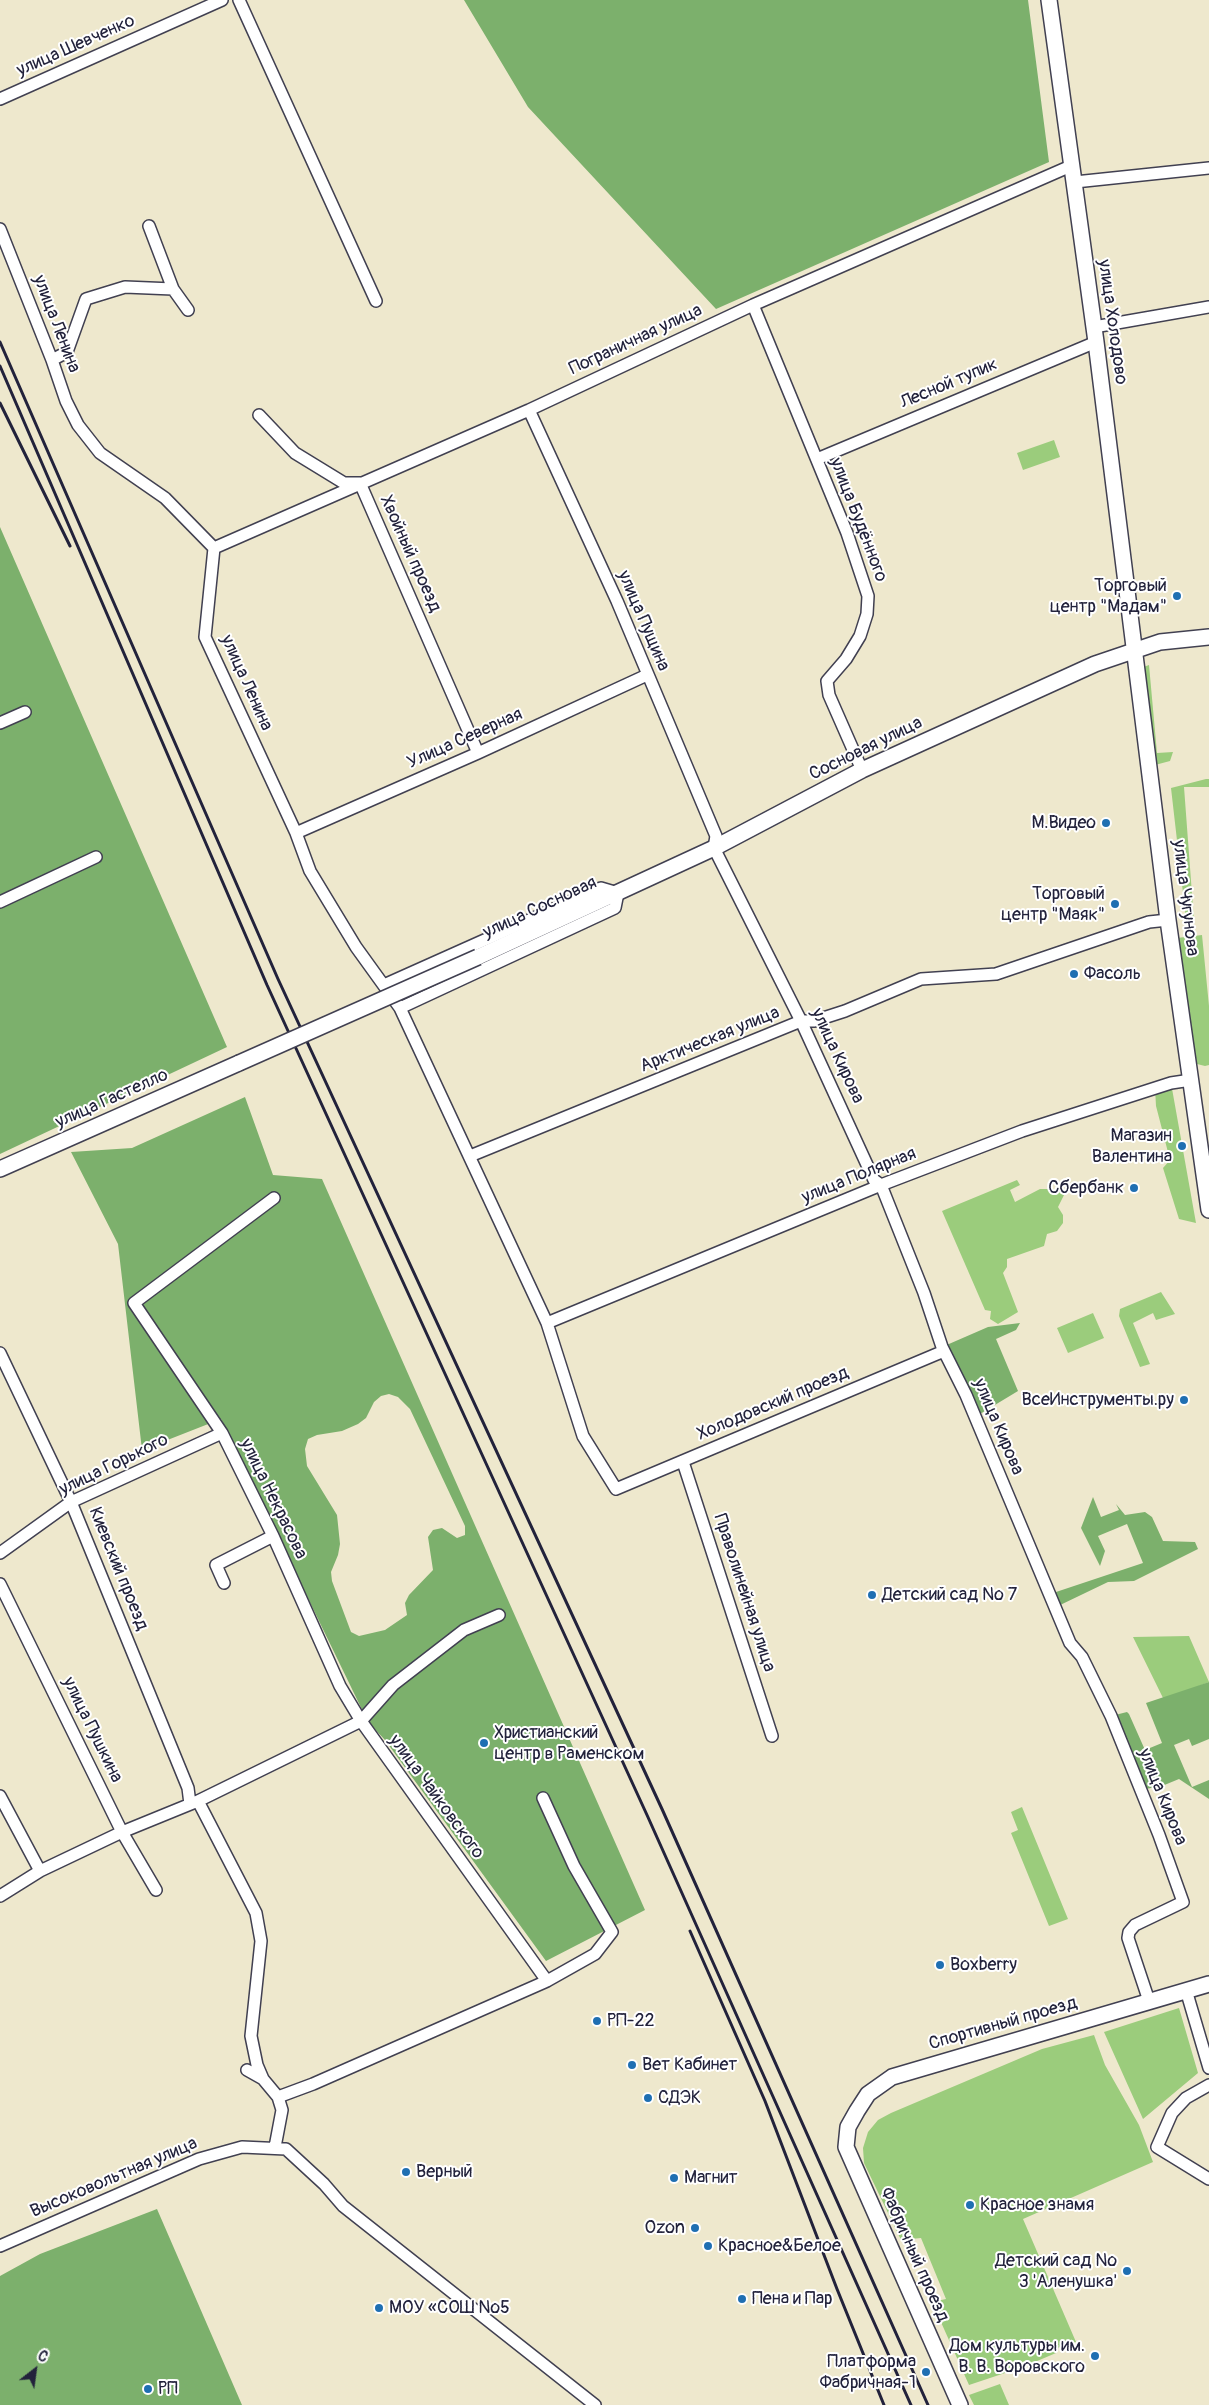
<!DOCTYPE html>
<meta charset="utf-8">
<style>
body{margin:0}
#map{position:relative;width:1209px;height:2405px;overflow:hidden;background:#eee8cd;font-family:Pangolin,sans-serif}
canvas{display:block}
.north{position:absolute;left:10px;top:2345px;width:50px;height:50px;-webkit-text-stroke:4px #fff;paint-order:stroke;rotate:30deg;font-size:14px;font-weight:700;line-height:20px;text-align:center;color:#22223b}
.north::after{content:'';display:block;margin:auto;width:18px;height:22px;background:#22223b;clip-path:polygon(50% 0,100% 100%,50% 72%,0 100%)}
</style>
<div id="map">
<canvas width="1209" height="2405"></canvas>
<div class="north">С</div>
</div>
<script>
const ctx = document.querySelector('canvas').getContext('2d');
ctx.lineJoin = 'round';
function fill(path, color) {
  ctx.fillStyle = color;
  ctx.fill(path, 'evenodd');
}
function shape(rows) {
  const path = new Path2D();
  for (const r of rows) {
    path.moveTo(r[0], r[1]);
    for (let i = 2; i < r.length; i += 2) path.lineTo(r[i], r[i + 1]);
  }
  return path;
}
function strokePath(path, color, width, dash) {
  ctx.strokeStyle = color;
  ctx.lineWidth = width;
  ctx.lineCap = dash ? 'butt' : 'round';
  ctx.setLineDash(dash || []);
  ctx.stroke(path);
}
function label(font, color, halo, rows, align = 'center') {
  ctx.font = font + ' Pangolin,sans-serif';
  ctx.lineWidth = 4;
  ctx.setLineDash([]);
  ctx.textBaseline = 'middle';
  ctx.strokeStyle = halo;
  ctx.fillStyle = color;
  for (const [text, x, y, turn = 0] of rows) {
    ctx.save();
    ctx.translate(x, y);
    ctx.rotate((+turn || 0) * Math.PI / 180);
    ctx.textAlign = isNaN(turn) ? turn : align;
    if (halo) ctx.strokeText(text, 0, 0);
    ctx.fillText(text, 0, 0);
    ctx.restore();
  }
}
fill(shape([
 [1054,440,1060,457,1023,470,1017,453],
 [1149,665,1157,753,1173,752,1170,761,1155,765,1138,669],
 [1206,779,1209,779,1209,787,1184,787,1194,921,1186,919,1171,788],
 [1202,935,1209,1006,1209,1065,1205,1066,1197,1064,1177,938],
 [1171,1083,1196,1223,1179,1219,1163,1168,1170,1160,1156,1106,1155,1088],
 [1017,1180,1020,1185,1010,1190,1015,1202,1040,1189,1054,1189,1065,1193,1058,1207,1063,1215,1063,1223,1057,1231,1047,1234,1044,1246,1007,1259,1007,1267,1003,1273,1018,1312,998,1324,990,1319,991,1311,985,1310,942,1211],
 [1161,1292,1175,1314,1156,1320,1153,1313,1133,1323,1150,1364,1140,1367,1119,1316,1120,1309],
 [1093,1313,1104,1338,1068,1353,1057,1328],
 [1189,1636,1209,1682,1164,1700,1133,1637],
 [1022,1807,1068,1919,1049,1926,1011,1833,1018,1830,1011,1812],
 [1179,2008,1198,2073,1143,2119,1104,2032],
 [1094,2035,1105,2065,1139,2125,1153,2162,1023,2219,1076,2342,1054,2349,1056,2353,1023,2367,969,2385,932,2302,946,2299,921,2238,901,2240,864,2163,863,2148,868,2132,878,2120,891,2113,1042,2049],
 [1000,2384,1009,2405,974,2405,969,2395]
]), '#9bcc7c');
fill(shape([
 [464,0,1028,0,1049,162,716,309,528,107],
 [0,527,227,1047,0,1154],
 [245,1097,273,1175,322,1179,645,1910,546,1961,385,1740,368,1722,221,1419,142,1450,118,1244,71,1152,132,1148],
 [389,1394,398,1397,410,1409,465,1526,465,1535,457,1538,442,1528,433,1530,428,1537,433,1570,409,1595,405,1603,407,1615,385,1630,359,1636,351,1632,332,1581,331,1572,338,1555,340,1544,337,1515,307,1466,305,1449,308,1439,317,1435,342,1431,358,1424,366,1418,374,1402,381,1396],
 [1020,1323,1016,1330,996,1339,1018,1391,975,1417,942,1347,988,1327],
 [1093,1497,1101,1517,1119,1510,1116,1504,1125,1515,1145,1512,1152,1517,1163,1541,1195,1542,1198,1549,1134,1581,1108,1582,1056,1607,1050,1594,1143,1563,1127,1524,1098,1536,1105,1551,1100,1566,1081,1528],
 [1209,1682,1209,1739,1192,1746,1189,1739,1174,1745,1192,1787,1209,1780,1209,1799,1179,1779,1162,1786,1140,1790,1111,1716,1127,1712,1129,1714,1145,1750,1162,1743,1146,1703],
 [157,2209,242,2405,0,2405,0,2276,40,2254]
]), '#7cb06c');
const minor = shape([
 [239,0,376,301],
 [0,99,222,0],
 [1075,182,1209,168],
 [149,226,173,289,188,310],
 [0,229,52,360,66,401,78,425,100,453,165,498,214,548],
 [753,305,847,533,868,596,867,614,860,636,846,659,827,681,829,695,862,770],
 [1094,327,1209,307],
 [52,360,67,352,86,299,125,287,173,289],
 [529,410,617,601,716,836,714,848,801,1021,874,1180,881,1185,924,1293,942,1347,966,1395,1070,1643,1082,1657,1111,1716,1159,1835,1183,1902,1135,1925,1129,1932,1128,1938,1149,2001],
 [259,415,295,453,344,483,360,483,478,753],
 [817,459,1096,342],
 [214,548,205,637,296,833,310,871,356,947,400,1008,547,1323,583,1436,616,1489,944,1351],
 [214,548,529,410,753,305,1073,165],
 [0,723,25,712],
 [296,833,478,753,647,675],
 [0,902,96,857],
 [384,985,601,888,618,893,615,908,400,1008],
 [470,1156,801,1021,814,1021,845,1011,921,979,996,974,1149,922,1168,920],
 [274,1198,134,1303,222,1433,273,1536,340,1686,361,1721,393,1685,464,1630,499,1615],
 [547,1323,881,1185,1022,1131,1171,1083,1191,1080],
 [0,1353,71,1502,188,1788,190,1804],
 [683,1462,772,1736],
 [0,1553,71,1502,222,1433],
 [224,1583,216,1565,273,1536],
 [0,1584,122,1832,156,1890],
 [0,1796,40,1871],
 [198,1801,256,1913,261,1941,251,2036,257,2065,263,2079],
 [0,1896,40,1871,122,1832,198,1801,361,1721,547,1981],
 [1186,1990,1209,2068],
 [247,2070,263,2079,278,2097,282,2110,275,2147],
 [1209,2085,1186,2098,1172,2113,1157,2147,1209,2179],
 [278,2097,313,2084,547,1981,595,1954,612,1932,574,1866,543,1798],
 [0,2246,199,2159,242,2147,286,2149,324,2184,343,2206,595,2405]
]);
const major = shape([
 [1049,0,1096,342,1168,920,1209,1210],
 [478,957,714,848,862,770,1095,664,1160,642,1209,637],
 [0,1169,239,1063],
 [960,2405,846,2147,848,2127,857,2111,868,2094,892,2077,1209,1984]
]);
strokePath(minor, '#414051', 14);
strokePath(major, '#414051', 18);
strokePath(minor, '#fff', 11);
strokePath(major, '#fff', 15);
strokePath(shape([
 [0,342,278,979,662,1809,928,2405],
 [0,366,267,985,647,1815,911,2405],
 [0,403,70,546],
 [690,1931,765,2101,837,2289,884,2405]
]), '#22223b', 3);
const majorBridge = shape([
 [239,1063,478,957]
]);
strokePath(majorBridge, '#414051', 18, []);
strokePath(majorBridge, '#fff', 15);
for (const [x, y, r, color] of [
 [1177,596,5,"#1f6fb2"],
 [1106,823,5,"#1f6fb2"],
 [1115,904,5,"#1f6fb2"],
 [1074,974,5,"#1f6fb2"],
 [1182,1146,5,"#1f6fb2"],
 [1134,1188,5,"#1f6fb2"],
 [1184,1400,5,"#1f6fb2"],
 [872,1595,5,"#1f6fb2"],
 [484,1743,5,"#1f6fb2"],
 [940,1965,5,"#1f6fb2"],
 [597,2021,5,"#1f6fb2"],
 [632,2065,5,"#1f6fb2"],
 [648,2098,5,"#1f6fb2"],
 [406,2172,5,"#1f6fb2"],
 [674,2178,5,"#1f6fb2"],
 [970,2205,5,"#1f6fb2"],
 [695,2228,5,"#1f6fb2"],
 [708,2246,5,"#1f6fb2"],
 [1127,2271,5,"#1f6fb2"],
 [742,2299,5,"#1f6fb2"],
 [379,2308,5,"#1f6fb2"],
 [1095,2356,5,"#1f6fb2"],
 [926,2372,5,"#1f6fb2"],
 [148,2389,5,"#1f6fb2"]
]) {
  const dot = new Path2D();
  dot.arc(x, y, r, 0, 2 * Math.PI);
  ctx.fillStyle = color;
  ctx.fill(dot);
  strokePath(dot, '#fff', 2);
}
label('18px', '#22223b', '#fff', [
 ["улица Шевченко",76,46,-24],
 ["улица Холодово",1112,322,82],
 ["улица Ленина",56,324,69],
 ["Пограничная улица",636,340,-25],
 ["Лесной тупик",949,384,-23],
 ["улица Будённого",858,520,69],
 ["Хвойный проезд",410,554,66],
 ["улица Пущина",643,621,67],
 ["улица Ленина",246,683,66],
 ["Улица Северная",465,739,-24],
 ["Сосновая улица",866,749,-26],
 ["улица Чугунова",1185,898,83],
 ["улица Сосновая",540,908,-25],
 ["Арктическая улица",710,1040,-22],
 ["улица Кирова",837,1056,65],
 ["улица Гастелло",112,1099,-24],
 ["улица Полярная",859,1176,-22],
 ["Холодовский проезд",773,1404,-23],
 ["улица Кирова",998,1427,67],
 ["улица Горького",114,1465,-26],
 ["улица Некрасова",273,1499,64],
 ["Киевский проезд",118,1569,68],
 ["Праволинейная улица",744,1593,72],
 ["улица Пушкина",92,1730,64],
 ["улица Чайковского",436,1797,54],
 ["улица Кирова",1162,1797,68],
 ["Спортивный проезд",1003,2024,-16],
 ["Высоковольтная улица",114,2178,-23],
 ["Фабричный проезд",914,2255,66]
]);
label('18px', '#22223b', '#fff', [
 ["Торговый",1167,586,"right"],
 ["центр \"Мадам\"",1167,607,"right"],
 ["М.Видео",1096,823,"right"],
 ["Торговый",1105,894,"right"],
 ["центр \"Маяк\"",1105,915,"right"],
 ["Фасоль",1084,974],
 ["Магазин",1172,1136,"right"],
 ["Валентина",1172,1157,"right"],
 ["Сбербанк",1124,1188,"right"],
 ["ВсеИнструменты.ру",1174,1400,"right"],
 ["Детский сад № 7",882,1595],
 ["Христианский",494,1733],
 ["центр в Раменском",494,1754],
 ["Boxberry",950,1965],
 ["РП-22",607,2021],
 ["Вет Кабинет",642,2065],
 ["СДЭК",658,2098],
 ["Верный",416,2172],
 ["Магнит",684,2178],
 ["Красное знамя",980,2205],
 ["Ozon",685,2228,"right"],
 ["Красное&Белое",718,2246],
 ["Детский сад №",1117,2261,"right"],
 ["3 'Аленушка'",1117,2282,"right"],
 ["Пена и Пар",752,2299],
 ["МОУ «СОШ №5",389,2308],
 ["Дом культуры им.",1085,2346,"right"],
 ["В. В. Воровского",1085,2367,"right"],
 ["Платформа",916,2362,"right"],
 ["Фабричная-1",916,2383,"right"],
 ["РП",158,2389]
], 'left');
</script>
